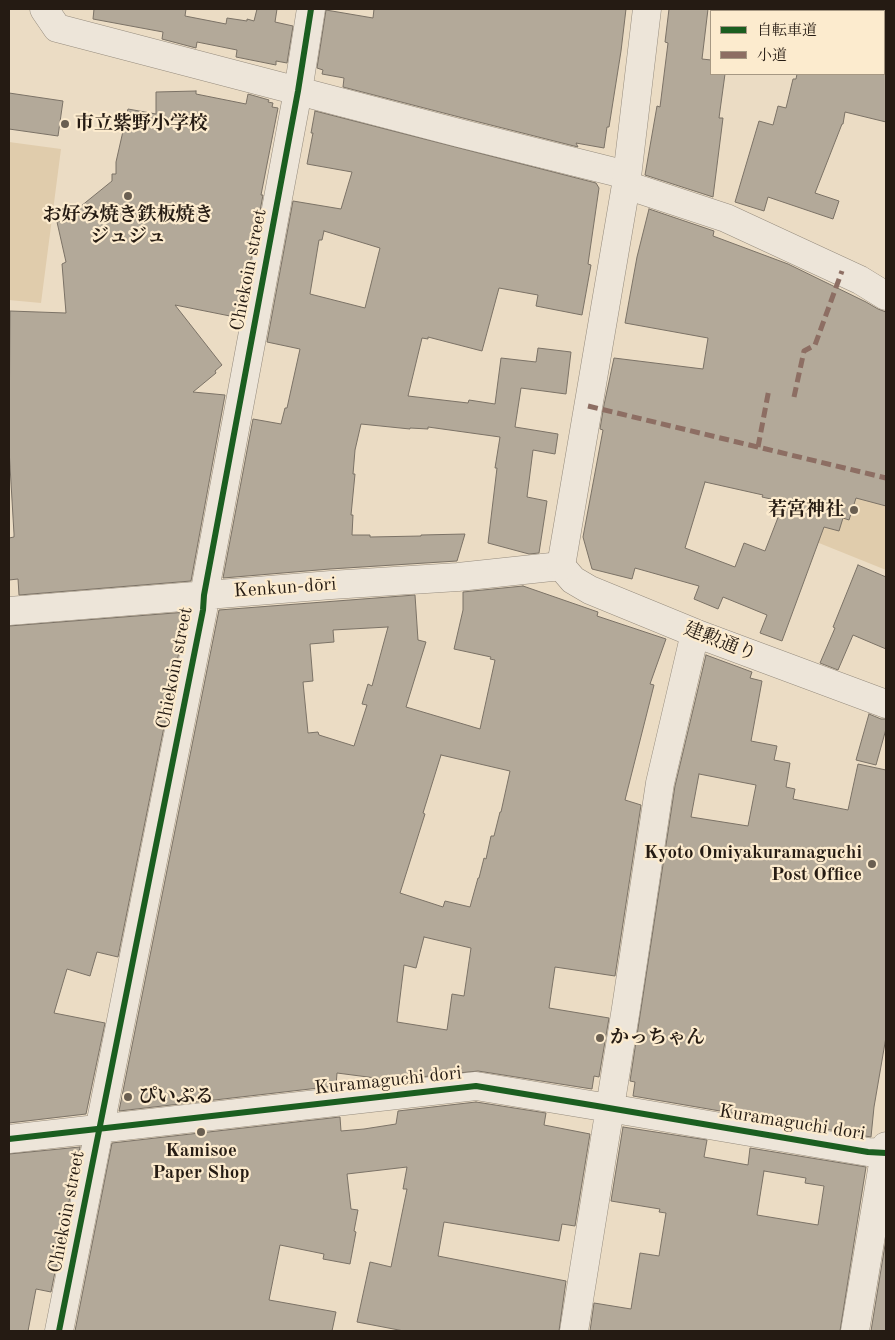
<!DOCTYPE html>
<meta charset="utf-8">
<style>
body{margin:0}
#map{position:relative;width:895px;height:1340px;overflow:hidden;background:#ebdcc4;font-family:"Old Standard TT","Noto Serif JP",serif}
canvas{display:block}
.frame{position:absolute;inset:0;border:10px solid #251b13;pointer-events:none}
.legend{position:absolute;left:710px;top:10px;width:175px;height:65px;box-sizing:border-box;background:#fcebce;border:1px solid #a69883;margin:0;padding:6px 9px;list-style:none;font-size:15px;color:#251b13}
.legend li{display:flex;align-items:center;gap:10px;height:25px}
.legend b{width:25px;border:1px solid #a69883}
</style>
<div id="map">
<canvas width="895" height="1340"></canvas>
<div class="frame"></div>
<ul class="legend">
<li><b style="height:6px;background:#1b5e20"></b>自転車道</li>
<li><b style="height:6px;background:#8d6e63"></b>小道</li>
</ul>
</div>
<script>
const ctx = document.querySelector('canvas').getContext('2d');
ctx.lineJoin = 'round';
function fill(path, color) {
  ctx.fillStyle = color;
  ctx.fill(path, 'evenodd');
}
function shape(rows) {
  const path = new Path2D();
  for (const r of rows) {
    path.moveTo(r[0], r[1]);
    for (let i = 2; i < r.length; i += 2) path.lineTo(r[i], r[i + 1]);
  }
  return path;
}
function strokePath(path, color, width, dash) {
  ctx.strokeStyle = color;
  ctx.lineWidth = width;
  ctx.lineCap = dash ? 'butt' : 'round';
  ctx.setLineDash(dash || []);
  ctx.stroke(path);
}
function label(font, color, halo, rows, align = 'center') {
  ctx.font = font + ' "Old Standard TT","Noto Serif JP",serif';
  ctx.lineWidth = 4.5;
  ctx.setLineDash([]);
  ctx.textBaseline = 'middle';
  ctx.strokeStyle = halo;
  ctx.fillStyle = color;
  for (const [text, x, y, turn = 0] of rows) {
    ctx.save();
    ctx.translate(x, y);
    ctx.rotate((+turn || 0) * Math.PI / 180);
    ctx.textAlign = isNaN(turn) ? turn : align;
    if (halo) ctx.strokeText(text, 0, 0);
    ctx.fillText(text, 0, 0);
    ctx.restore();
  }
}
fill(shape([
 [9,142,61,149,41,303,9,300],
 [832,465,886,479,886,570,814,541]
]), '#e0ccac');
const building = shape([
 [94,9,186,9,185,16,226,24,227,18,247,21,247,19,254,21,257,9,277,9,275,22,293,26,287,63,276,61,276,65,236,57,237,50,197,42,196,48,162,39,163,32,93,19,94,9],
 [374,9,626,9,621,51,609,127,607,127,604,148,576,143,578,147,463,118,343,87,344,78,322,74,323,70,317,68,326,10,373,18,374,9],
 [669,9,708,9,702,59,711,60,711,74,725,74,719,118,723,118,713,197,645,175,657,106,660,107,668,43,665,42,669,9],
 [797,74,886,74,886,122,845,112,843,124,842,124,815,193,839,201,833,219,768,197,764,211,735,202,759,121,773,125,778,106,786,108,793,79,796,79,797,74],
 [196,91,196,94,246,104,248,94,269,100,268,102,273,103,272,107,278,108,261,195,263,195,240,318,175,305,222,365,215,371,216,373,193,392,225,395,191,581,19,595,18,579,9,580,9,538,14,537,14,534,9,449,10,311,66,313,62,264,66,262,57,222,71,219,70,215,112,181,112,174,116,174,116,162,128,109,156,114,156,92,196,91],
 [9,93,63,101,58,136,9,129,9,93],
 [315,111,596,183,599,188,588,264,591,265,582,315,536,306,538,295,499,288,482,351,428,337,428,339,422,338,408,396,468,403,469,400,495,404,501,358,536,362,538,348,571,352,566,394,521,388,515,427,558,434,555,454,533,450,527,497,547,501,539,553,529,554,488,543,497,468,495,468,500,437,428,427,428,429,410,428,410,429,361,424,355,450,353,474,355,474,351,515,353,515,352,535,370,535,370,537,421,536,421,535,465,534,457,561,330,569,223,578,253,419,281,424,285,408,287,408,300,349,267,342,293,201,341,209,352,172,307,164,313,133,311,133,315,111],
 [324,231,380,248,365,308,310,294,319,240,322,240,324,231],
 [649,209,714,231,713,236,788,264,866,302,878,309,886,312,886,506,856,498,849,520,843,518,839,531,824,527,782,641,760,633,767,615,723,597,718,609,694,599,699,586,635,568,632,579,592,569,583,537,603,430,600,429,604,405,614,358,703,369,708,338,625,323,637,257,649,209],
 [705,482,763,495,762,497,784,502,765,551,744,543,735,567,685,548,705,482],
 [858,565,886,577,886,649,853,635,838,670,820,663,835,628,833,627,858,565],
 [523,586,598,612,597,616,666,639,650,684,654,685,625,800,641,805,615,976,555,967,549,1008,609,1018,599,1077,594,1076,592,1089,478,1071,391,1080,337,1073,336,1086,119,1111,219,610,415,595,418,640,426,642,406,707,480,729,495,660,490,659,491,657,454,649,463,610,463,592,523,586],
 [388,627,372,686,368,684,362,704,367,705,354,746,319,735,318,732,308,733,303,682,313,681,310,644,334,642,333,630,388,627],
 [441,755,510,771,501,812,500,812,494,836,491,836,486,859,484,858,479,878,478,878,470,907,445,901,443,907,400,893,425,814,423,813,441,755],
 [424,937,471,948,464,996,452,994,447,1030,397,1022,404,965,416,968,424,937],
 [187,612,118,957,97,952,90,976,67,969,54,1013,105,1023,86,1114,9,1123,9,626,187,612],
 [706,655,752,672,750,678,762,681,751,741,777,746,774,760,790,763,786,787,795,789,793,799,848,810,858,764,886,770,886,1037,874,1107,871,1137,633,1096,635,1082,630,1081,675,786,706,655],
 [699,774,756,785,748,826,691,817,699,774],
 [869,714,881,719,886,719,886,729,876,765,856,760,869,714],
 [476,1102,546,1113,544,1125,590,1134,575,1226,562,1224,559,1241,444,1222,438,1256,566,1281,559,1331,404,1331,357,1322,370,1262,391,1267,407,1189,403,1189,407,1167,347,1174,351,1209,358,1210,354,1231,356,1232,350,1264,323,1259,324,1254,280,1245,269,1300,336,1312,332,1331,75,1331,112,1143,340,1117,341,1131,364,1129,396,1124,398,1111,476,1102],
 [623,1127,707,1140,704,1157,748,1165,750,1148,866,1167,840,1331,590,1331,594,1303,631,1309,640,1253,659,1256,666,1213,659,1212,660,1209,611,1201,623,1127],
 [764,1171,806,1178,805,1183,824,1186,818,1225,757,1215,764,1171],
 [80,1147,51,1292,36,1289,28,1331,9,1331,9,1154,80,1147],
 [886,1239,886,1331,871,1331,886,1239]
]);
fill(building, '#b3a999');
strokePath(building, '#7b7266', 1);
const minor = shape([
 [44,9,57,28,459,133,627,175],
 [626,185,726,218,860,280,886,296],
 [9,611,331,585,458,577,561,566,573,580,590,590,695,633,886,704],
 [9,1139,476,1086,597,1106,868,1152,886,1153],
 [59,1331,203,610,204,595,298,91,311,9],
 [574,1331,626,1008,660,783,695,633]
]);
const tertiary = shape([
 [561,566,626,185,647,9],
 [855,1331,886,1146]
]);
strokePath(minor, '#968c7e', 29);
strokePath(tertiary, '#968c7e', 29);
strokePath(minor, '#ede5d9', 28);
strokePath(tertiary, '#ede5d9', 28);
strokePath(shape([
 [794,397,804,351,815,345,842,271],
 [588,406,886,478],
 [758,447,769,389]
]), '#8d6e63', 5, [10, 5]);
strokePath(shape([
 [9,1139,476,1086,597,1106,868,1152,886,1153],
 [59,1331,203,610,204,595,298,91,311,9]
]), '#1b5e20', 6);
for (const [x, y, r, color] of [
 [65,124,5,"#6a5f51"],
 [128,196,5,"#6a5f51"],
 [854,510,5,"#6a5f51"],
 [872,864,5,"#6a5f51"],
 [600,1038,5,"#6a5f51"],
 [128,1097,5,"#6a5f51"],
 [201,1132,5,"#6a5f51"]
]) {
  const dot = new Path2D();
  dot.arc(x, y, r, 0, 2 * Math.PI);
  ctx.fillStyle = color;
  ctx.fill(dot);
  strokePath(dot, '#fcebce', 2);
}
label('bold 19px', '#251b13', '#fcebce', [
 ["市立紫野小学校",75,124],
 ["お好み焼き鉄板焼き",128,215,"center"],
 ["ジュジュ",128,237,"center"],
 ["若宮神社",844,510,"right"],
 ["Kyoto Omiyakuramaguchi",862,853,"right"],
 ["Post Office",862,875,"right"],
 ["かっちゃん",610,1038],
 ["ぴいぷる",138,1097],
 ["Kamisoe",201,1151,"center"],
 ["Paper Shop",201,1173,"center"]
], 'left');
label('19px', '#251b13', '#fcebce', [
 ["Chiekoin street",249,270,-79],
 ["Kenkun-dōri",285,588,-4],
 ["建勲通り",720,642,21],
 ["Chiekoin street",175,668,-79],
 ["Kuramaguchi dori",388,1081,-6],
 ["Kuramaguchi dori",792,1123,9],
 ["Chiekoin street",67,1212,-79]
]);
</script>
